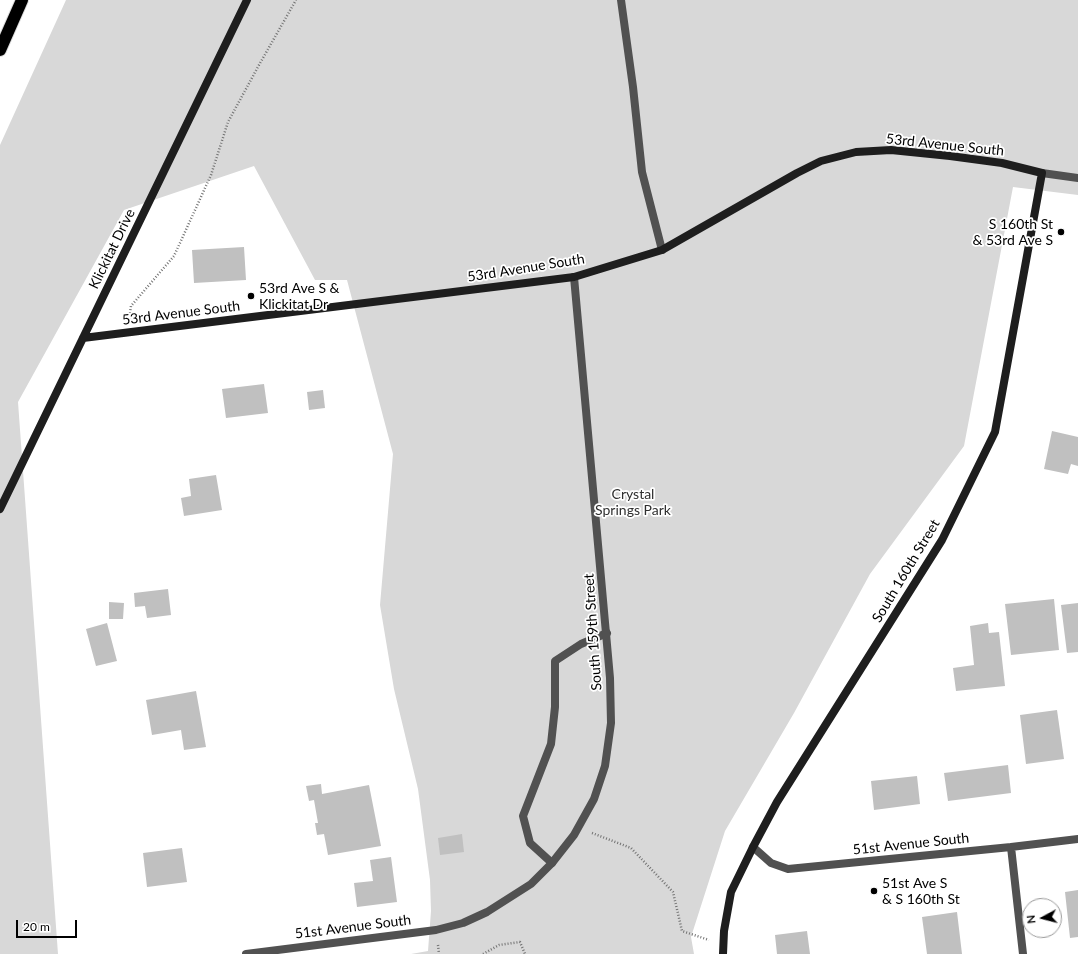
<!DOCTYPE html>
<style>
body{margin:0}
#map{position:relative;width:1078px;height:954px;overflow:hidden;background:#fff;font-family:Lato,sans-serif}
canvas{display:block}
.north{position:absolute;left:1022px;top:898px;width:40px;height:40px;box-sizing:border-box;background:#fff;border:1px solid #999;border-radius:50%;rotate:263deg;font-size:11px;font-weight:700;line-height:16px;text-align:center;color:#000}
.north::after{content:'';display:block;margin:auto;width:14px;height:18px;background:#000;clip-path:polygon(50% 0,100% 100%,50% 72%,0 100%)}
.scale{position:absolute;left:16px;top:920px;width:61px;height:18px;box-sizing:border-box;border:2px solid #000;border-top:0;padding-left:5px;font-size:12px;line-height:14px;white-space:nowrap;color:#000;-webkit-text-stroke:3px #fff;paint-order:stroke}
</style>
<div id="map">
<canvas width="1078" height="954"></canvas>
<div class="north">N</div>
<div class="scale">20 m</div>
</div>
<script>
const ctx = document.querySelector('canvas').getContext('2d');
ctx.lineJoin = 'round';
function fill(path, color) {
  ctx.fillStyle = color;
  ctx.fill(path, 'evenodd');
}
function shape(rows) {
  const path = new Path2D();
  for (const r of rows) {
    path.moveTo(r[0], r[1]);
    for (let i = 2; i < r.length; i += 2) path.lineTo(r[i], r[i + 1]);
  }
  return path;
}
function strokePath(path, color, width, dash) {
  ctx.strokeStyle = color;
  ctx.lineWidth = width;
  ctx.lineCap = dash ? 'butt' : 'round';
  ctx.setLineDash(dash || []);
  ctx.stroke(path);
}
function label(font, color, halo, rows, align = 'center') {
  ctx.font = font + ' Lato,sans-serif';
  ctx.lineWidth = 3.5;
  ctx.setLineDash([]);
  ctx.textBaseline = 'middle';
  ctx.strokeStyle = halo;
  ctx.fillStyle = color;
  for (const [text, x, y, turn = 0] of rows) {
    ctx.save();
    ctx.translate(x, y);
    ctx.rotate((+turn || 0) * Math.PI / 180);
    ctx.textAlign = isNaN(turn) ? turn : align;
    if (halo) ctx.strokeText(text, 0, 0);
    ctx.fillText(text, 0, 0);
    ctx.restore();
  }
}
fill(shape([
 [66,0,1078,0,1078,195,1013,187,964,446,870,574,794,713,725,831,691,937,694,954,411,954,428,951,431,911,430,880,418,789,394,689,380,605,393,454,347,280,315,280,254,166,124,210,18,402,58,954,0,954,0,145]
]), '#d8d8d8');
fill(shape([
 [244,247,246,280,194,283,192,250],
 [264,384,268,413,226,418,222,389],
 [323,390,325,408,309,410,307,392],
 [1052,431,1078,437,1078,466,1071,464,1068,474,1044,469],
 [216,475,222,510,184,516,181,498,191,496,189,479],
 [168,589,171,615,147,618,145,606,135,607,134,593],
 [1054,599,1059,650,1011,655,1005,604],
 [109,602,124,603,123,619,109,619],
 [1078,603,1078,652,1067,653,1061,605],
 [107,623,117,661,96,666,86,629],
 [988,623,989,633,999,632,1005,686,956,691,953,668,974,665,970,626],
 [196,691,206,747,184,750,181,730,152,735,146,700],
 [1057,710,1064,759,1026,764,1020,715],
 [1008,765,1011,793,948,801,944,773],
 [917,776,920,804,874,810,871,781],
 [321,784,322,794,369,785,381,846,328,855,324,834,317,835,315,823,318,823,314,800,309,801,306,786],
 [462,834,464,852,440,855,438,838],
 [182,848,187,882,147,887,143,853],
 [391,857,397,902,357,907,354,883,373,881,370,860],
 [1078,890,1078,937,1070,938,1065,892],
 [957,912,962,954,927,954,922,917],
 [807,931,810,954,777,954,775,935]
]), '#c0c0c0');
const highway = shape([
 [0,50,22,0]
]);
strokePath(highway, '#dbdbdb', 14);
strokePath(shape([
 [129,319,131,306,174,256,211,175,228,122,259,65,296,0],
 [592,833,631,848,673,892,682,931,709,940],
 [438,945,439,954],
 [483,954,499,945,520,942,525,954]
]), '#737373', 2.5, [1, 2]);
strokePath(shape([
 [621,0,633,87,642,172,662,250],
 [552,863,530,843,523,816,551,744,555,707,555,661,581,644,607,633]
]), '#515151', 8);
strokePath(shape([
 [1042,173,1078,178],
 [753,847,771,863,788,869,1011,847,1078,839],
 [1011,847,1023,954],
 [246,954,436,930,463,923,487,912,531,884,552,863,574,835,594,799,605,766,611,723,610,678,574,277]
]), '#515151', 8);
strokePath(shape([
 [83,338,574,277,662,250,797,173,821,161,856,152,891,150,950,156,1002,163,1042,173,995,432,942,540,777,802,753,847,731,892,724,931,723,954],
 [0,509,247,0]
]), '#1e1e1e', 8);
strokePath(highway, '#000', 12);
for (const [x, y, r, color] of [
 [1061,232,4,"#000"],
 [251,296,4,"#000"],
 [874,891,4,"#000"]
]) {
  const dot = new Path2D();
  dot.arc(x, y, r, 0, 2 * Math.PI);
  ctx.fillStyle = color;
  ctx.fill(dot);
  strokePath(dot, '#fff', 1.5);
}
label('14px', '#000', '#fff', [
 ["53rd Avenue South",945,145,6],
 ["Klickitat Drive",112,249,-64],
 ["53rd Avenue South",526,268,-9],
 ["53rd Avenue South",181,313,-7],
 ["South 160th Street",906,571,-59],
 ["South 159th Street",593,632,-94],
 ["51st Avenue South",911,844,-6],
 ["51st Avenue South",353,927,-7]
]);
label('14px', '#000', '#fff', [
 ["S 160th St",1053,224,"right"],
 ["& 53rd Ave S",1053,240,"right"],
 ["53rd Ave S &",259,288],
 ["Klickitat Dr",259,304],
 ["51st Ave S",882,883],
 ["& S 160th St",882,899]
], 'left');
label('14px', '#2f2f2f', '#fff', [
 ["Crystal",633,494],
 ["Springs Park",633,510]
]);
</script>
